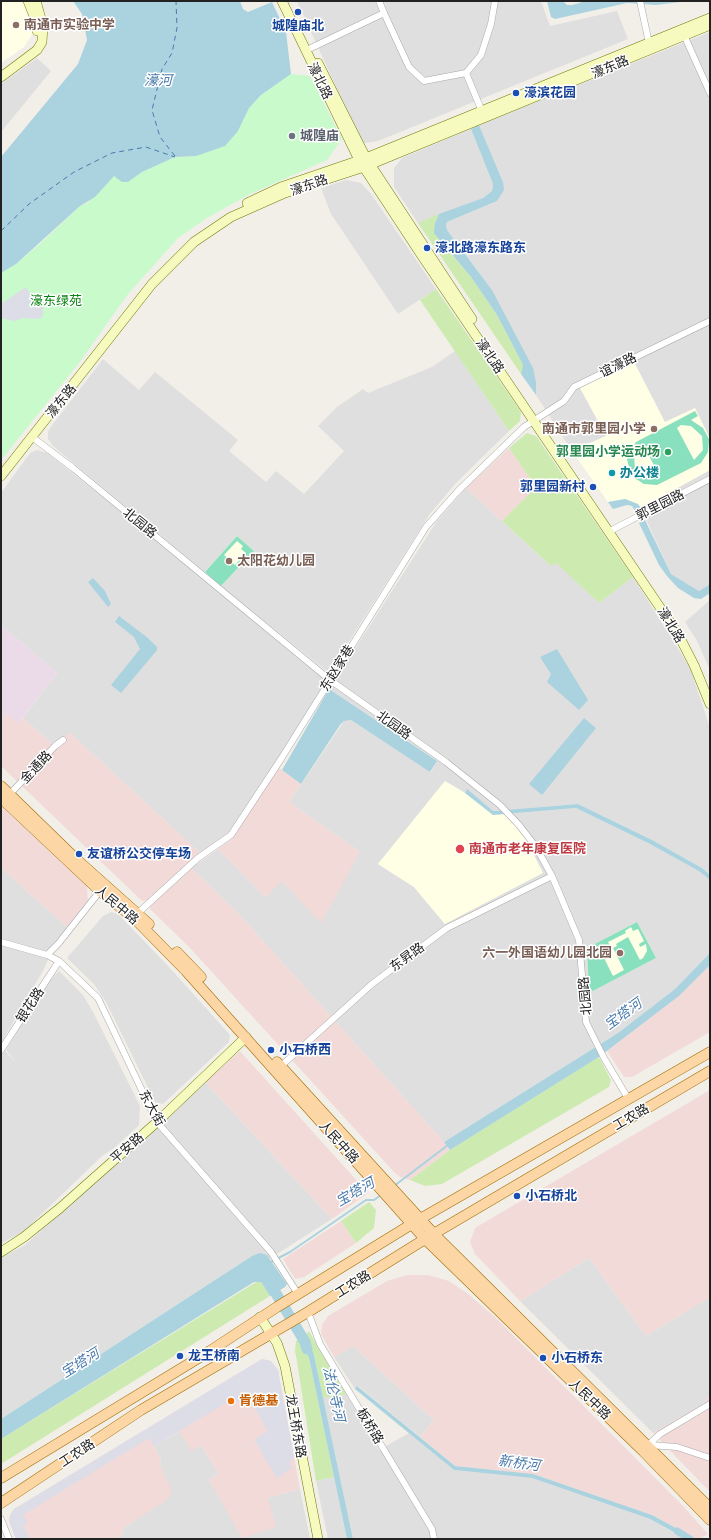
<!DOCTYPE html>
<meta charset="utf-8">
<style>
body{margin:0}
#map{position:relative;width:711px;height:1540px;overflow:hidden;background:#f2efe9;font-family:"Exo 2",sans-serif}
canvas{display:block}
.frame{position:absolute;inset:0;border:2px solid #222;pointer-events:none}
</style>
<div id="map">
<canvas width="711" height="1540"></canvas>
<div class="frame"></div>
</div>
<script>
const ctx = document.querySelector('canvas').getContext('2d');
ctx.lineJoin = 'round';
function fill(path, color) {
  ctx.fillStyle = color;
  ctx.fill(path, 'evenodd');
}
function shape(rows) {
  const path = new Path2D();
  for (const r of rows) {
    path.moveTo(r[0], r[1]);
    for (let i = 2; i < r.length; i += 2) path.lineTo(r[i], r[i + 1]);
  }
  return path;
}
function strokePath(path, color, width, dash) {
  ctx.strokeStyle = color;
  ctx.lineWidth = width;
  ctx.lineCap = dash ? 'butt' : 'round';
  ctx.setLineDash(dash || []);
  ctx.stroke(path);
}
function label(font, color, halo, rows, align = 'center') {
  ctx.font = font + ' "Exo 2","Noto Sans SC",sans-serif';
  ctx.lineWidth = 3;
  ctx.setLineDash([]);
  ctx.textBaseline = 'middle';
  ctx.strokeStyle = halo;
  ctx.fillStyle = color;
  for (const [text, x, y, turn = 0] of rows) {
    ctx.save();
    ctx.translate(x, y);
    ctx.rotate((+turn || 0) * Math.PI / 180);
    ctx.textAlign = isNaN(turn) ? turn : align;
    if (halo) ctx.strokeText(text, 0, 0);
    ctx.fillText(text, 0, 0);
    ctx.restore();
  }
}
fill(shape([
 [297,1,541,1,550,26,617,11,628,39,378,141,364,143,356,131],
 [710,32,710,439,695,408,665,423,606,436,572,451,536,395,536,382,492,290,447,230,446,225,447,222,497,201,503,182,479,125],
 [37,58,51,71,1,132,1,84],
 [471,129,493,184,492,191,483,198,418,223,394,187,394,168,402,158],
 [346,180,361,183,371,194,436,289,398,314,331,214,321,188],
 [455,351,509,431,455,484,429,515,329,673,221,586,254,551,237,536,205,572,53,446,48,439,48,432,50,428,103,359,139,390,155,372,238,440,229,451,266,482,276,471,304,494,344,451,318,426,337,407,363,389,368,393,432,367],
 [37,450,47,453,125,515,326,681,300,725,228,833,200,853,70,733,52,744,23,718,57,673,1,625,1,493,30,453],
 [710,470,710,584,699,591,671,574,641,508],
 [466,488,551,566,556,562,599,603,633,577,669,634,690,668,710,728,710,875,702,868,652,840,578,804,493,811,467,790,465,793,445,781,378,864,414,887,445,924,523,833,506,814,576,808,650,844,700,871,710,880,710,953,675,989,618,1033,444,1142,237,912,191,868,218,849,265,897,282,880,360,852,289,802,344,721,351,720,431,772,437,761,329,689,437,521],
 [710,600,710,670,696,639,685,622],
 [1,868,68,928,55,944,44,969,1,1043],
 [111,912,118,914,169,967,230,1035,229,1042,163,1104,155,1102,106,1002,94,984,67,958,103,916],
 [59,971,83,995,93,1012,140,1106,139,1125,114,1148,102,1156,23,1232,1,1243,1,1047,16,1062,6,1050,46,984],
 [205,1082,332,1219,269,1259,267,1255,252,1256,1,1419,1,1258,25,1245],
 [589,1258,646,1336,710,1297,710,1395,703,1404,653,1433,520,1301],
 [353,1346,434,1420,420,1437,358,1386,355,1389,334,1357],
 [346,1394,379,1450,409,1433,454,1470,532,1478,650,1519,686,1539,353,1539,323,1398],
 [180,1431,201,1445,219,1474,209,1480,221,1500,268,1498,300,1489,310,1539,115,1539,122,1535,124,1527,134,1521,160,1465,161,1460,154,1446],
 [334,1477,347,1539,328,1539,316,1481]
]), '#e0dfdf');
fill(shape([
 [509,448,536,487,502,521,466,488],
 [8,713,18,723,23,718,52,744,70,733,200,853,148,900,142,901,1,766,1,721],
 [278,767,301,784,289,802,360,852,321,923,282,881,265,897,218,849,233,838],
 [1,806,87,886,88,903,68,928,1,868],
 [191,868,237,912,444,1142,450,1150,410,1180,400,1177,394,1172,190,948,150,909,150,906],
 [710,965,710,1032,632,1077,624,1077,607,1051,679,996],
 [240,1051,368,1193,332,1219,205,1082],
 [710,1090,710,1297,646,1336,589,1258,520,1301,475,1254,470,1242,475,1228],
 [341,1221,356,1243,304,1277,295,1279,283,1259],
 [407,1275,428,1275,449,1281,467,1293,497,1319,684,1507,708,1534,699,1539,686,1539,683,1537,685,1533,652,1515,533,1474,455,1466,420,1437,434,1420,353,1346,334,1357,321,1334,322,1325,328,1316,387,1281],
 [262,1359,271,1361,278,1370,300,1489,268,1498,276,1527,242,1538,209,1480,219,1474,201,1445,191,1451,179,1431,154,1446,161,1460,160,1465,172,1491,166,1501,124,1527,122,1535,115,1539,16,1539,9,1521,10,1515,14,1509],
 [710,1395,710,1492,653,1433,703,1404]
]), '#f2dad9');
fill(shape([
 [1,625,57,673,18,724,8,713,1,721]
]), '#ebdbe8');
fill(shape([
 [1,1,23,1,33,33,24,47,1,63],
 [633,360,665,422,695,408,710,439,710,470,641,508,638,504,625,499,608,502,572,451,606,436,580,388],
 [237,536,254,551,221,586,205,572],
 [445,781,465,793,493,815,506,814,523,833,543,873,445,924,414,887,378,864],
 [637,922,656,958,589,993,587,948]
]), '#ffffe5');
fill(shape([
 [439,214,435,223,441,242,471,277,497,315,523,365,521,374,418,223],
 [436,289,521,412,520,421,509,431,420,300],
 [527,433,536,436,633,577,599,603,556,563,551,566,502,521,536,487,509,448],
 [599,1057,611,1080,609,1087,442,1184,425,1186,410,1180,450,1150],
 [369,1202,376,1210,374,1228,356,1243,341,1221],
 [258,1281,261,1282,270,1296,1,1464,1,1439],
 [309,1331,346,1394,323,1398,314,1355,306,1334],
 [300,1337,309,1358,334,1477,316,1481,295,1350,296,1341]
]), '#cdebb0');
fill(shape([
 [291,74,310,76,342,139,327,160,250,194,207,218,178,238,128,294,79,363,1,460,1,273,16,264,42,242,80,206,87,203,114,176,128,182,142,172,175,157,196,156,238,131,249,108,261,95]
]), '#c8facc');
fill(shape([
 [695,411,698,416,691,420,703,428,709,439,708,452,701,463,657,485,644,484,633,477,630,471,627,459,629,453,636,442],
 [681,425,691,426,702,436,703,450,694,460,677,428],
 [643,444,660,477,660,478,646,478,635,469,634,455],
 [237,536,254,551,221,586,205,572],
 [237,541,243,546,241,549,246,553,235,565,224,555],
 [637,922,656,958,589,993,587,948],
 [631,927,633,931,638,929,644,941,639,944,640,947,646,944,647,951,643,958,640,960,628,937,616,944,617,946,613,948,624,970,613,976,602,954,612,949,608,942,626,933,625,931]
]), '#88e0be');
fill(shape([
 [26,287,35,301,43,306,43,315,40,319,23,318,15,321,1,318,1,304],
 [262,1359,271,1361,278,1370,294,1458,289,1462,292,1468,277,1478,254,1440,268,1431,253,1406,231,1400,154,1446,149,1438,23,1515,27,1523,23,1525,30,1539,16,1539,9,1521,10,1515,14,1509]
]), '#dddde8');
fill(shape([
 [73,1,240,1,243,9,248,12,272,2,286,32,291,74,261,95,249,108,238,131,225,146,196,156,175,157,142,172,128,182,122,182,114,176,95,197,80,206,16,264,1,273,1,157,78,64,87,40,82,14],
 [547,1,563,1,567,5,572,5,586,1,689,1,656,5,627,3,555,19,551,17],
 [479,125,503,182,504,190,497,201,447,222,446,225,447,230,492,290,533,368,536,382,536,395,521,374,523,365,497,315,471,277,434,233,435,223,439,214,483,198,492,191,493,184,471,129],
 [625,499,638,504,641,508,635,511,632,506,627,505,613,509,608,502],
 [645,520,671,574,699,591,710,584,710,593,701,599,694,598,678,588,667,576,659,565,639,523],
 [93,578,105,591,111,604,108,607,88,582],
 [119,616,148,638,157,647,157,650,121,693,111,685,140,649,134,637,115,622],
 [557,649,588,700,579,710,547,682,551,674,540,657],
 [329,689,437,761,430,772,351,720,344,721,340,725,301,784,282,770],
 [584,718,596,728,542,795,529,784],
 [467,789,493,811,578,804,652,840,702,868,710,875,710,880,699,871,650,844,576,808,493,815,465,793],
 [710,953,710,965,679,996,599,1057,450,1150,444,1142,618,1033,675,989],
 [260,1253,267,1255,287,1284,285,1287,270,1296,261,1282,254,1282,1,1439,1,1419,252,1256],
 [306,1334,314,1355,353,1539,347,1539,309,1358,300,1337],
 [357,1386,455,1466,533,1474,652,1515,685,1533,683,1537,650,1519,532,1478,454,1470,355,1389]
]), '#aad3df');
strokePath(shape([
 [394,1186,448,1145],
 [269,1263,290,1252,366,1200,374,1200,381,1195]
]), '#aad3df', 2);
strokePath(shape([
 [677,1531,690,1539]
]), '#aad3df', 7);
strokePath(shape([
 [268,1280,305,1342,307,1349]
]), '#aad3df', 11);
strokePath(shape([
 [175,156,160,137,152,110,162,69,172,53,177,28,176,1],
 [1,231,29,204,74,172,112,153,146,147,175,157]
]), '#4a7aab', 1, [5, 4]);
const street = shape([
 [379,1,384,13],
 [640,1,649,43],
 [684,35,710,93],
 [311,48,384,13,409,67,424,81,466,73],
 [483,114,466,73,481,55,491,24,495,1],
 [32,437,73,468,330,680,446,762,500,805,519,825,536,847,552,876,579,940,586,1022,604,1058,629,1100],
 [610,531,710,479],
 [9,795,55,746,63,740],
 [138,913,198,858,231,835,281,759,426,527,458,491,524,427,564,401,574,387,710,321],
 [1,942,47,955,59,961,98,998,157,1122,271,1252,298,1294],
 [47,955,58,944,100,891],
 [1,1050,59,961],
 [281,1066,372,984,447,928,552,876],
 [308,1312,320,1344,432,1529,434,1539],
 [649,1445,677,1447,710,1458],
 [645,1448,660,1434,710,1404],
 [1,1519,9,1539]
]);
const secondary = shape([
 [28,1,36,21,37,31],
 [282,1,359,160,422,256,678,634,694,665,710,704],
 [318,63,366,158,472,319],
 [1,77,37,50,42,42,43,26,36,1],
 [247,203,281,187,366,158,710,18],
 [1,476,152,284,194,242,231,217,285,193,364,167,710,25],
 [1,1252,24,1237,60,1208,157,1122,246,1037],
 [260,1317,277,1343,285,1366,318,1539]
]);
const primary = shape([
 [1,786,75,858,149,924],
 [1,798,100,891,136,920,186,971,425,1239,643,1451,710,1520],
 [177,952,201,977],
 [277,1062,434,1234,710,1508],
 [1,1478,210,1351,277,1307,420,1219,710,1052],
 [1,1503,141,1410,308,1312,425,1239,710,1071]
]);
strokePath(street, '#a9a9a9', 7);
strokePath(secondary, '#707d05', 10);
strokePath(primary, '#a06b00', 11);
strokePath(street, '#fff', 6);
strokePath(secondary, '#f7fabf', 9);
strokePath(primary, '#fcd6a4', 10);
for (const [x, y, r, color] of [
 [298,12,4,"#1a4fb4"],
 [16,25,4,"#8d6e63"],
 [516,93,4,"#1a4fb4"],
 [292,136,4,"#6b7280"],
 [427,248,4,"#1a4fb4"],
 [654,429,4,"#8d6e63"],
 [668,452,4,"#2e9e5b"],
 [612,473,4,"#0f9aa8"],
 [593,487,4,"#1a4fb4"],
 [229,561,4,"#8d6e63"],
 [460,849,5,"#e0444e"],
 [79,854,4,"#1a4fb4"],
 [620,953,4,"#8d6e63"],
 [271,1050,4,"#1a4fb4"],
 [517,1196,4,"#1a4fb4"],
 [180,1356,4,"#1a4fb4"],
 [543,1358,4,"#1a4fb4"],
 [231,1401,4,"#e8710a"]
]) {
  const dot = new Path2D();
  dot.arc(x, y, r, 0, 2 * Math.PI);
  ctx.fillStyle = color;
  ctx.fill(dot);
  strokePath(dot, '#fff', 1.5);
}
label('bold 13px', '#785e54', '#fff', [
 ["南通市实验中学",24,25],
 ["南通市郭里园小学",646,429,"right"],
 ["太阳花幼儿园",237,561],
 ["六一外国语幼儿园北园",612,953,"right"]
], 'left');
label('bold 13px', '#164399', '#fff', [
 ["城隍庙北",298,26,"center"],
 ["濠滨花园",524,93],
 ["濠北路濠东路东",435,248],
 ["郭里园新村",585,487,"right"],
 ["友谊桥公交停车场",87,854],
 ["小石桥西",279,1050],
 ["小石桥北",525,1196],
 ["龙王桥南",188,1356],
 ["小石桥东",551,1358]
], 'left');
label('13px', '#222', '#fff', [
 ["濠东路",610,67,-23],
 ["濠北路",320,81,64],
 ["濠东路",309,185,-19],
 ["濠北路",490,356,56],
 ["谊濠路",618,365,-26],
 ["濠东路",61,401,-51],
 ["郭里园路",660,505,-27],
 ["北园路",140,523,39],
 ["濠北路",671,625,59],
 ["东赵家巷",337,668,-58],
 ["北园路",394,725,35],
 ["金通路",36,767,-47],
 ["人民中路",117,905,40],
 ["东昇路",407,957,-36],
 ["北园路",585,996,-95],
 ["银花路",30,1005,-57],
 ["东大街",152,1108,61],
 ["工农路",631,1117,-30],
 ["人民中路",339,1142,48],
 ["平安路",127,1148,-41],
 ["工农路",353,1284,-32],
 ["人民中路",590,1399,44],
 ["龙王桥东路",296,1426,80],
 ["板桥路",370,1426,59],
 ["工农路",77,1453,-33]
]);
label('bold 13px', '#5b616d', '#fff', [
 ["城隍庙",300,136]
], 'left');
label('13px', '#0c8416', '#fff', [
 ["濠东绿苑",56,301]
]);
label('bold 13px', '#27864d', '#fff', [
 ["郭里园小学运动场",660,452]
], 'right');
label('bold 13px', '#0d838f', '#fff', [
 ["办公楼",620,473]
], 'left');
label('bold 13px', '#be3a42', '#fff', [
 ["南通市老年康复医院",469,849]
], 'left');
label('bold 13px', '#c56008', '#fff', [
 ["肯德基",239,1401]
], 'left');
label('italic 14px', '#4a7aab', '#fff', [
 ["濠河",158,80],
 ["宝塔河",623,1014,-36],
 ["宝塔河",355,1192,-30],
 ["宝塔河",80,1363,-32],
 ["法伦寺河",334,1394,77],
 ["新桥河",519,1463,8]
]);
</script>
